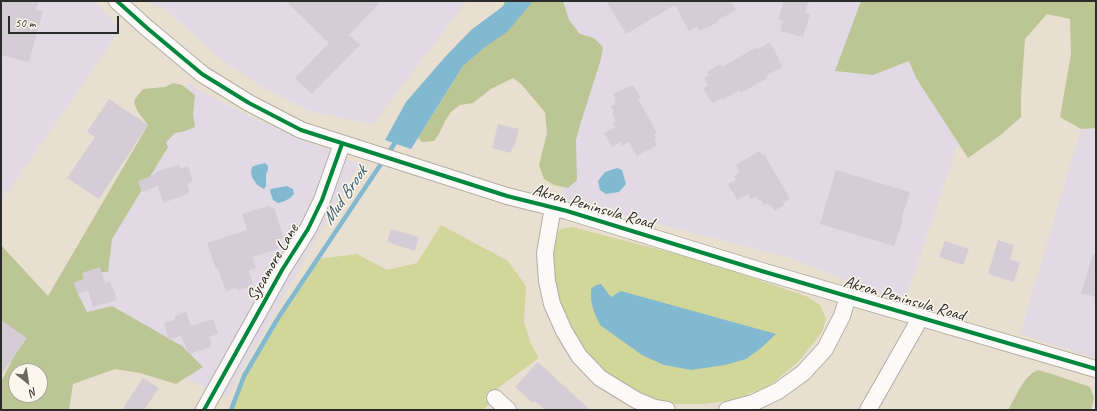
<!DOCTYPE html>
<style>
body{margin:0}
#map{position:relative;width:1097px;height:411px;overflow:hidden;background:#e8dfd0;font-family:Caveat,sans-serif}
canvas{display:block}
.frame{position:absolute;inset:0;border:2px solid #2b2b2b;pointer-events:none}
.north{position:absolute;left:8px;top:363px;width:40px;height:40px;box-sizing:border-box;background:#fbf7ec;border:1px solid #a8a59f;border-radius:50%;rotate:150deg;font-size:11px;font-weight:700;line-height:16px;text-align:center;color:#2b2b2b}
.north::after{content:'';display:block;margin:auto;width:14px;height:18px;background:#6d6a65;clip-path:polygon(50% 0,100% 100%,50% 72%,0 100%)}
.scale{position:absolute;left:8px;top:16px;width:111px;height:18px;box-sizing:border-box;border:2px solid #2b2b2b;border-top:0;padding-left:5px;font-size:12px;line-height:14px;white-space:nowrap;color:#2b2b2b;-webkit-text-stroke:3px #fbf7ec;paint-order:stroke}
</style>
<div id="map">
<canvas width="1097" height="411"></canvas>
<div class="frame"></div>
<div class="north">N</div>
<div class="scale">50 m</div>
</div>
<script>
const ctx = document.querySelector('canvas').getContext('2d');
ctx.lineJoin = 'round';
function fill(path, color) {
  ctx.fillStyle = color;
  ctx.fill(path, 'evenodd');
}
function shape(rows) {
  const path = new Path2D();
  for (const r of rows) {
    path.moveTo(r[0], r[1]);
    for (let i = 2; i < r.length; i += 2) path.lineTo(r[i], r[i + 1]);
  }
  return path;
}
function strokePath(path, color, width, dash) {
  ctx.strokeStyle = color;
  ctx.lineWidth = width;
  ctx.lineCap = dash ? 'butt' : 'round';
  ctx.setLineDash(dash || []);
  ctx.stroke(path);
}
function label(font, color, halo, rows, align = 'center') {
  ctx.font = font + ' Caveat,sans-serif';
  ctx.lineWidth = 3;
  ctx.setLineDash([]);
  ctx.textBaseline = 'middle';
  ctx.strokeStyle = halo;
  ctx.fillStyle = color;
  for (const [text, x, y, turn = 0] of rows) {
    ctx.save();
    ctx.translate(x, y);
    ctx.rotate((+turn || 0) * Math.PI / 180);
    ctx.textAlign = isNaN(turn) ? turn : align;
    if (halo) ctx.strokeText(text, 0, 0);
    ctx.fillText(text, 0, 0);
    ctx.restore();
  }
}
fill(shape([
 [1,1,95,1,121,29,1,202],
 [147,1,467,1,373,124,309,111,263,87,223,61,164,8,149,4],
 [551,1,891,1,862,75,873,75,909,61,916,78,958,143,904,304,788,257,561,199,570,133],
 [189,82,198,89,244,114,359,164,226,398,50,311],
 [1096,128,1096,358,1020,334,1081,129]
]), '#e1dae5');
fill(shape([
 [441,225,508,261,526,286,524,322,531,344,539,358,495,390,485,399,489,404,483,410,231,410,244,376,278,318,318,259,357,254,387,270,417,263],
 [572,227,703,261,808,297,820,305,826,319,822,332,798,362,769,386,733,400,705,404,676,404,652,400,607,375,576,343,551,283,554,234,562,229]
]), '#d1d69b');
fill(shape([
 [504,1,563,1,569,20,580,34,594,38,603,47,601,59,580,125,576,140,577,180,568,188,554,185,544,179,539,165,547,133,545,112,521,84,513,78,491,89,473,103,460,105,451,112,445,121,440,132,434,141,422,142,418,138,463,66,485,47,504,27],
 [861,1,1096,1,1096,128,1081,129,1060,117,1071,54,1070,19,1047,14,1025,39,1021,95,1021,117,1002,134,968,158,916,78,909,61,873,75,835,71],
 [173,83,182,85,195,95,193,114,195,127,182,132,175,133,166,142,168,147,112,239,108,272,88,273,84,279,74,283,78,294,87,312,112,306,182,346,203,367,176,384,140,373,115,369,73,384,69,410,1,410,1,382,22,340,1,325,1,245,48,296,148,125,138,112,134,103,135,99,143,89,165,87],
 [16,371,40,371,40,395,16,395],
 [1038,370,1052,374,1090,387,1094,398,1091,410,1008,410,1020,388,1026,379,1032,373]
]), '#bbc694');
fill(shape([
 [507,1,533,1,507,32,485,47,463,66,411,149,385,140,406,102,445,57,471,30,502,7],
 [265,163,268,166,268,170,266,174,266,186,264,189,257,185,252,177,251,171,252,167,257,165],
 [617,168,622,170,626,184,619,192,606,194,600,190,598,181,605,172],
 [287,186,293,189,294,194,290,198,285,201,278,203,273,200,270,191,271,189],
 [601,284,611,297,621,291,776,334,761,348,746,359,725,365,691,370,664,365,642,355,600,325,594,312,591,300,591,289,596,285]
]), '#82b9d1');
strokePath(shape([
 [231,410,244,376,278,318,397,140]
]), '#82b9d1', 4.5);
fill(shape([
 [1,1,39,1,36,10,43,11,29,62,1,55],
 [286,1,381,1,349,35,360,45,312,94,295,78,329,43],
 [606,1,731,1,736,10,718,20,718,22,709,27,708,26,700,31,697,26,689,31,675,5,626,34],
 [784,1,809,1,805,12,810,14,803,37,780,31,783,21,778,19],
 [770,42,779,59,778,60,782,67,766,76,767,78,741,93,740,90,722,100,721,98,712,103,703,88,708,86,704,78,709,75,707,72,720,64,722,67,757,47,758,49],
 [633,85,641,98,638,99,657,133,654,134,656,138,654,139,657,145,637,156,629,142,622,146,620,142,612,147,604,133,615,127,612,123,616,121,612,114,614,112,611,106,616,104,614,100,616,99,613,94],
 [109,99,148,125,99,199,67,178,95,137,87,132],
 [498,124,519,129,514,148,512,147,511,153,492,148],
 [759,151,762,155,764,154,790,199,783,203,784,205,774,211,772,206,770,207,768,203,764,205,761,200,758,201,756,196,751,199,748,194,737,200,728,184,736,180,734,176,740,172,736,165],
 [179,164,181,169,188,166,193,181,187,184,190,193,163,203,158,186,142,192,138,181,154,175,154,173],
 [836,170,910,192,901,220,903,221,894,246,820,224],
 [270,205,271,209,274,208,284,238,275,241,278,249,252,257,256,268,249,270,253,284,248,285,248,287,237,291,236,288,226,292,218,268,216,269,207,243,247,230,242,214],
 [391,229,419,237,415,251,387,242],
 [998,240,1014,245,1010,260,1020,262,1014,282,988,274],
 [945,241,969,249,963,265,939,257],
 [1093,254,1096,255,1096,297,1081,293],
 [100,267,105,283,110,281,117,300,93,307,88,290,78,294,74,283,84,279,82,273],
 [186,312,191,326,213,319,218,334,209,337,212,345,210,345,211,347,189,354,181,336,169,340,164,323,175,320,175,316],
 [1,320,27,338,1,375],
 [538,362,590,410,545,410,535,401,533,403,515,387],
 [143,378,159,388,154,395,144,410,122,410]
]), '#d4cdd6');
const minor = shape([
 [117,1,147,28,202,74,249,103,301,130,507,196,567,211,765,272,1096,369],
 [553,207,545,253,547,281,552,304,564,331,579,356,600,378,636,400,655,408,667,410],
 [495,398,508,410],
 [204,410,282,270,308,229,322,200,342,144],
 [727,410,753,403,778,391,803,373,825,349,842,316,848,296],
 [868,410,921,317]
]);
strokePath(minor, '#b3ada3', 18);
strokePath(minor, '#fcfaf8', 16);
strokePath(shape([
 [117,1,147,28,202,74,249,103,301,130,507,196,567,211,765,272,1096,369],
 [204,410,282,270,308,229,322,200,342,144]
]), '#00873e', 4);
label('17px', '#2b2b2b', '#fbf7ec', [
 ["Akron Peninsula Road",593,207,16],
 ["Sycamore Lane",273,263,-60],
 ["Akron Peninsula Road",904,299,16]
]);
label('italic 18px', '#3c5d6e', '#fbf7ec', [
 ["Mud Brook",345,196,-56]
]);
</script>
